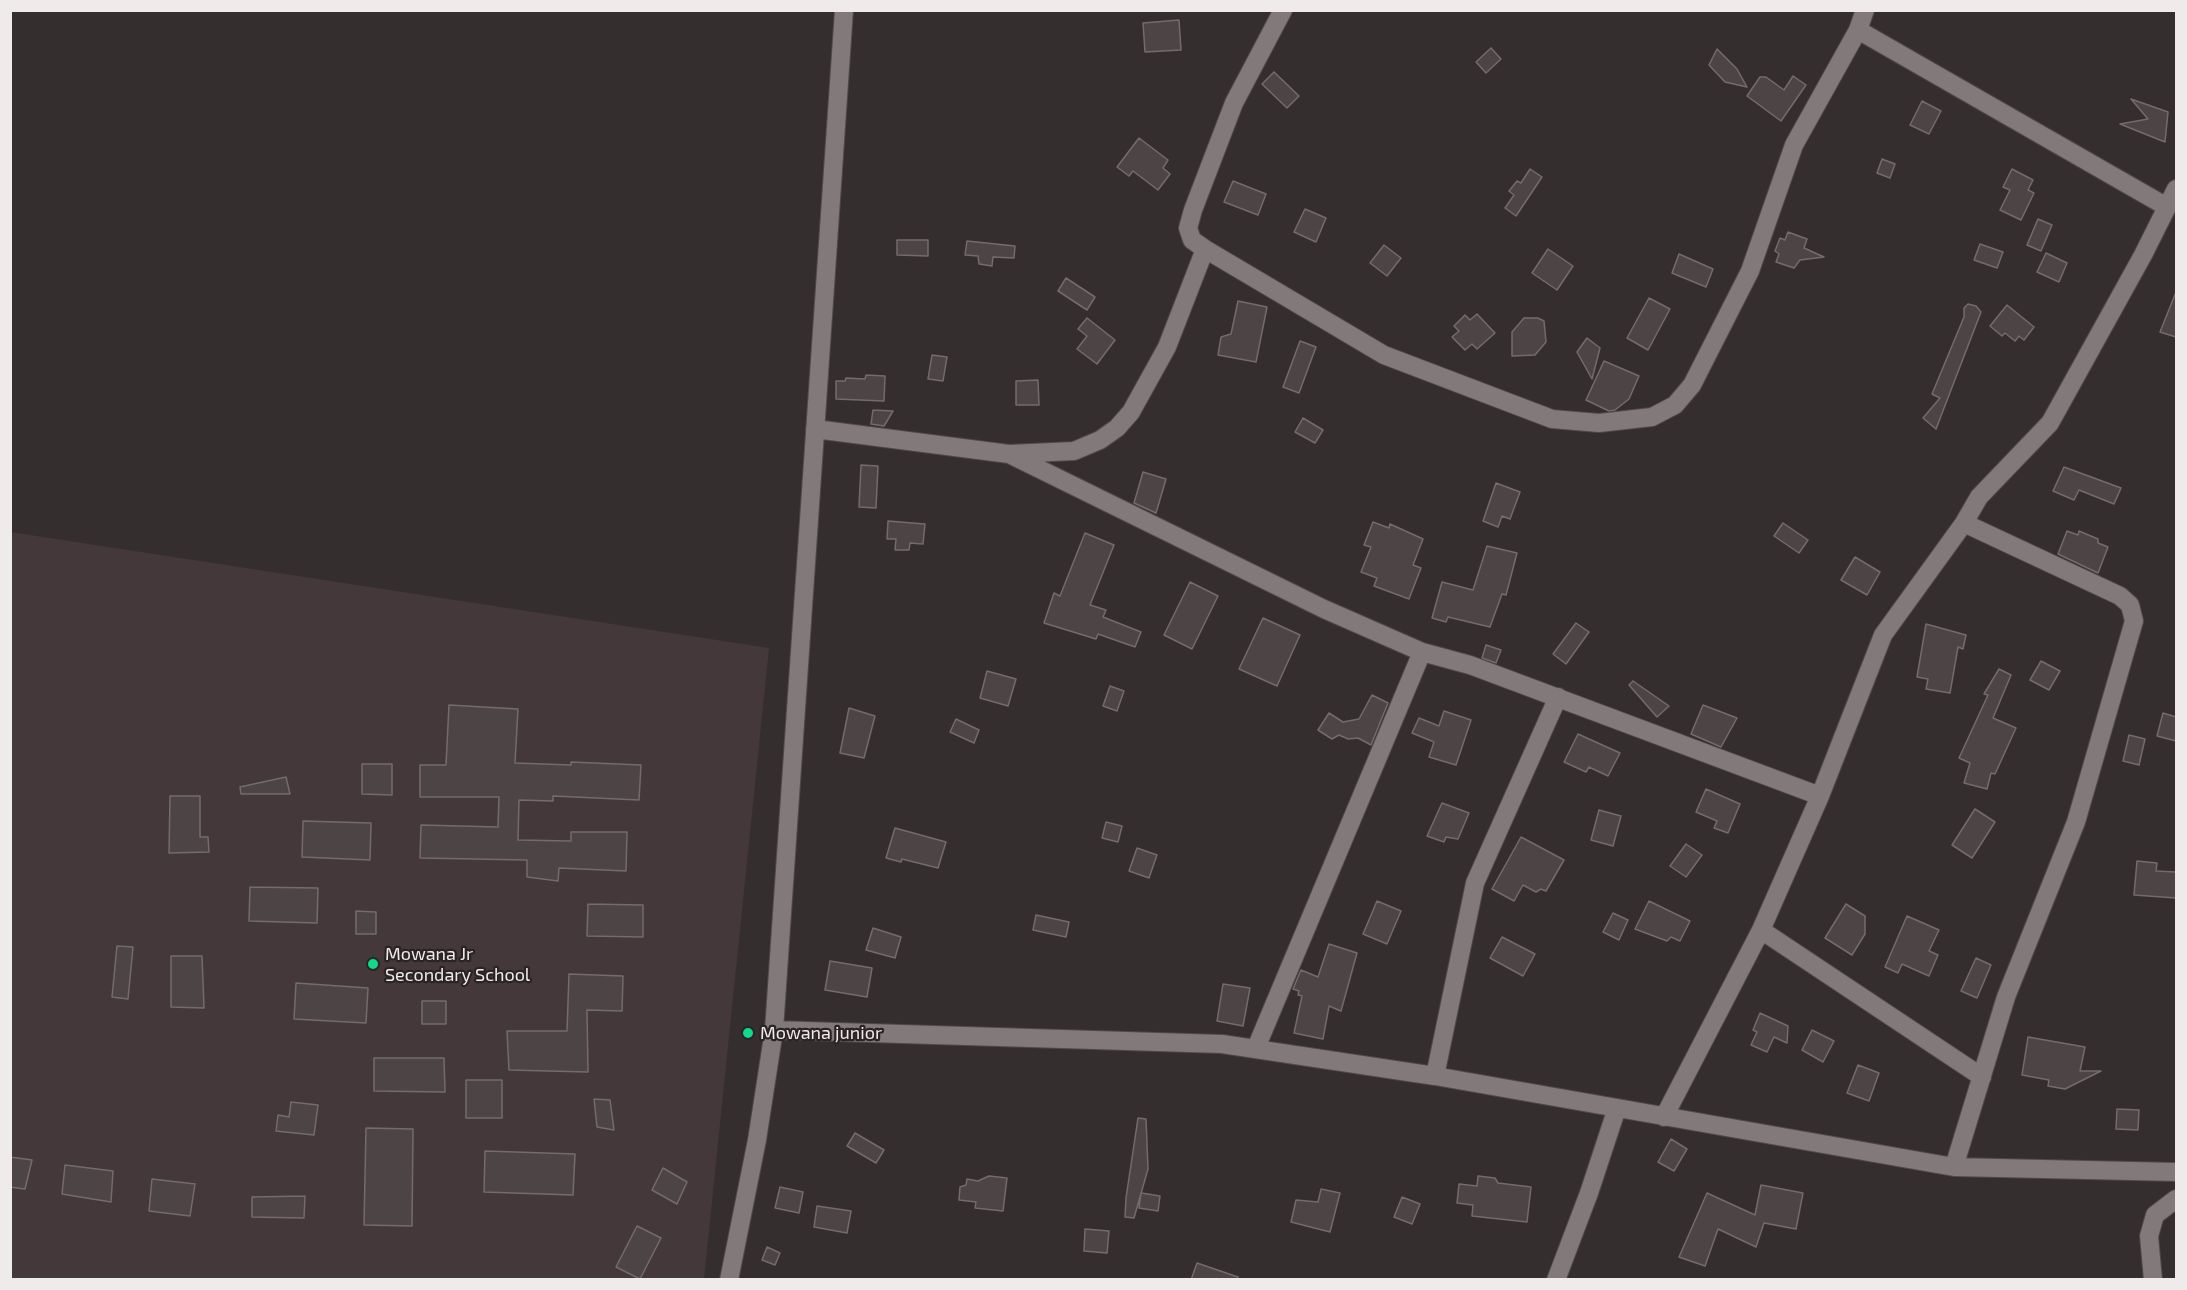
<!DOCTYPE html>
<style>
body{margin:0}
#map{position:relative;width:2187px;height:1290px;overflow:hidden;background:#352e2f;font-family:"Exo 2",sans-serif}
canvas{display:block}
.frame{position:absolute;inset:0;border:12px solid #f0ebeb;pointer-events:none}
</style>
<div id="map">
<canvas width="2187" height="1290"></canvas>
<div class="frame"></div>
</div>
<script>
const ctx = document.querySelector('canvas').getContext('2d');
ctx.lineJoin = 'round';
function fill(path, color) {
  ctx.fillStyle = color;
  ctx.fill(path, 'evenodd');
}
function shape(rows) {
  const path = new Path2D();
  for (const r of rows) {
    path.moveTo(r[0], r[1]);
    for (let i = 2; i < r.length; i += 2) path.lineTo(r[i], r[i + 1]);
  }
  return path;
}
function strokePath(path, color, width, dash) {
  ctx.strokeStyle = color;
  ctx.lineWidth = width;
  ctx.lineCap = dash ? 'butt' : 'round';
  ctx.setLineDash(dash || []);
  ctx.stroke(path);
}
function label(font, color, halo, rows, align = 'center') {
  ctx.font = font + ' "Exo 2",sans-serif';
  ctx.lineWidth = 4.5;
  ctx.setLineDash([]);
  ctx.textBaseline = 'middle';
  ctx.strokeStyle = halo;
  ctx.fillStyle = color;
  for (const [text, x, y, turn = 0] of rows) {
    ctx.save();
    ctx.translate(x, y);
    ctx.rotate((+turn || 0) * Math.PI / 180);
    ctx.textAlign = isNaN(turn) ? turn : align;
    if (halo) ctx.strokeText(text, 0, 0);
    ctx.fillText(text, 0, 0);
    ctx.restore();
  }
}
fill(shape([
 [10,532,769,648,704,1279,11,1279]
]), '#45383a');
const building = shape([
 [1179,20,1181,50,1145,52,1143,23,1179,20],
 [1491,48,1501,59,1486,73,1476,62,1491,48],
 [1717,49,1737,69,1747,87,1725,82,1709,65,1717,49],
 [1274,72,1299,96,1287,108,1262,84,1274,72],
 [1793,76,1806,85,1781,121,1747,96,1760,77,1766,77,1784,90,1793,76],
 [2131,99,2168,112,2165,142,2120,124,2148,119,2131,99],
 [1922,101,1941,111,1929,134,1910,125,1922,101],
 [1139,138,1168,160,1163,168,1170,174,1158,190,1133,171,1129,176,1117,167,1139,138],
 [1882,159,1895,164,1890,178,1877,173,1882,159],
 [1530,169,1542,177,1516,216,1505,208,1514,195,1509,191,1517,181,1521,183,1530,169],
 [2012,169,2033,180,2028,190,2034,193,2021,220,2000,210,2010,190,2003,187,2012,169],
 [1233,181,1266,194,1258,215,1224,202,1233,181],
 [1305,209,1326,218,1316,242,1294,232,1305,209],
 [2038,219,2052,225,2041,251,2027,245,2038,219],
 [1788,232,1807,239,1804,248,1824,257,1800,260,1794,268,1776,262,1779,254,1775,251,1780,238,1785,240,1788,232],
 [897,240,928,240,928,256,897,255,897,240],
 [967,241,1015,246,1014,258,993,257,992,266,979,264,978,256,965,255,967,241],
 [1980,244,2003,252,1997,268,1974,260,1980,244],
 [1384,245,1401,258,1387,276,1370,263,1384,245],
 [1548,249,1573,266,1557,290,1532,273,1548,249],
 [2046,253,2067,263,2059,282,2037,272,2046,253],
 [1679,254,1713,269,1706,287,1672,273,1679,254],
 [1066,278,1095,297,1087,310,1058,291,1066,278],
 [2176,292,2176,337,2160,332,2176,292],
 [1649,298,1670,309,1648,350,1627,338,1649,298],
 [1238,301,1267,307,1256,362,1218,355,1221,337,1231,334,1238,301],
 [1968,304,1976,306,1981,312,1936,429,1923,418,1940,398,1932,394,1964,317,1964,308,1968,304],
 [2007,305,2034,327,2024,340,2019,336,2015,341,2005,333,2002,336,1990,326,2007,305],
 [1477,314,1495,333,1477,349,1472,344,1465,350,1452,337,1459,331,1454,326,1465,315,1470,320,1477,314],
 [1087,318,1115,340,1097,364,1077,349,1087,336,1078,329,1087,318],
 [1524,318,1538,318,1544,321,1546,342,1535,355,1512,356,1512,332,1524,318],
 [1587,338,1600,348,1592,379,1577,352,1587,338],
 [1300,341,1316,347,1299,393,1283,387,1300,341],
 [932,355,947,357,943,381,928,379,932,355],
 [1604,361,1639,376,1629,399,1615,410,1609,411,1586,400,1604,361],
 [866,375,885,376,884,401,836,399,836,381,845,381,846,378,865,379,866,375],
 [1038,380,1039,405,1016,405,1016,381,1038,380],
 [873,410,893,411,884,426,871,424,873,410],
 [1303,418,1323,430,1315,443,1295,432,1303,418],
 [861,465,878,466,876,508,859,507,861,465],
 [2064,467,2121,488,2114,504,2079,490,2074,500,2053,491,2064,467],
 [1143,472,1166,479,1156,513,1134,503,1143,472],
 [1496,483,1520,492,1510,519,1502,516,1498,527,1483,521,1496,483],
 [888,521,925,524,923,544,910,543,909,550,895,550,896,539,887,539,888,521],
 [1373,522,1389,528,1390,524,1423,539,1413,565,1421,568,1409,599,1374,586,1377,578,1361,572,1371,547,1364,545,1373,522],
 [1783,523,1808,540,1799,553,1774,536,1783,523],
 [2067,531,2078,535,2079,531,2098,539,2098,543,2108,547,2098,573,2058,554,2067,531],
 [1085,533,1114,545,1090,605,1106,610,1103,617,1141,632,1135,647,1098,634,1096,639,1044,623,1054,593,1060,596,1085,533],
 [1487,546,1517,553,1506,595,1502,594,1490,627,1448,617,1446,622,1432,618,1442,582,1473,590,1487,546],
 [1855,557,1880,572,1867,595,1841,580,1855,557],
 [1190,582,1218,596,1192,649,1164,635,1190,582],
 [1263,618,1300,635,1277,686,1239,669,1263,618],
 [1576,623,1589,632,1566,664,1553,654,1576,623],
 [1926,624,1966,635,1963,649,1958,647,1950,693,1926,689,1928,679,1917,677,1926,624],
 [1486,645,1501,650,1496,663,1482,658,1486,645],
 [2041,661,2060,671,2049,690,2030,680,2041,661],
 [1999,669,2011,675,1993,718,2016,728,1995,774,1991,773,1987,789,1964,783,1970,763,1959,758,1988,695,1984,694,1999,669],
 [987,671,1016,679,1008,706,980,698,987,671],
 [1633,681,1669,706,1657,717,1629,685,1633,681],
 [1110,686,1124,691,1117,711,1103,706,1110,686],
 [1372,695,1388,703,1371,745,1358,738,1348,739,1339,735,1332,739,1318,730,1329,713,1343,722,1359,719,1372,695],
 [449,705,518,709,515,763,571,765,571,762,641,765,639,800,553,796,553,801,519,800,518,840,571,841,571,832,627,832,626,871,559,868,558,881,527,877,527,860,420,858,421,825,498,827,499,797,420,797,420,765,446,765,449,705],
 [1703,705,1737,718,1721,747,1691,734,1703,705],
 [849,708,875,716,864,758,840,753,849,708],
 [1444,711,1471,720,1456,765,1429,757,1434,742,1412,733,1419,718,1439,726,1444,711],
 [2163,713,2176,717,2176,741,2157,736,2163,713],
 [956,719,979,730,974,743,950,732,956,719],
 [1578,734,1620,753,1608,776,1589,767,1586,772,1564,762,1578,734],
 [2129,735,2145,739,2139,765,2123,761,2129,735],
 [362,764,392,764,392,795,362,794,362,764],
 [286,777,290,794,241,794,240,787,286,777],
 [1706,789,1740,804,1728,833,1714,828,1717,821,1696,812,1706,789],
 [170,796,200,796,200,837,208,837,209,852,169,853,170,796],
 [1442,803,1469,813,1458,839,1446,837,1444,842,1427,836,1442,803],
 [1975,809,1995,822,1972,858,1952,845,1975,809],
 [1599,810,1621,816,1613,846,1591,840,1599,810],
 [303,821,371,823,370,860,302,857,303,821],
 [1106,822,1122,826,1118,842,1102,838,1106,822],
 [895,828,946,842,938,868,902,859,901,862,886,858,895,828],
 [1521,837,1564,860,1546,891,1541,889,1536,892,1523,885,1514,901,1492,889,1521,837],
 [1686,844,1702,855,1686,877,1670,866,1686,844],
 [1137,848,1157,855,1149,878,1129,871,1137,848],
 [2137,861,2157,863,2156,871,2176,872,2176,898,2134,895,2137,861],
 [250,887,318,888,317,923,249,921,250,887],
 [1377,901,1401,911,1387,944,1363,934,1377,901],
 [1649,901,1690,921,1680,941,1671,937,1667,941,1635,929,1649,901],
 [588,904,643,905,643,937,587,936,588,904],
 [1846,904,1865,916,1865,934,1852,955,1825,938,1846,904],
 [356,911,376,912,376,934,356,934,356,911],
 [1613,913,1628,920,1619,940,1603,932,1613,913],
 [1036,915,1069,922,1066,937,1033,930,1036,915],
 [1907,916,1939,930,1929,951,1938,955,1929,976,1902,964,1898,973,1885,967,1907,916],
 [873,928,901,937,895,958,866,950,873,928],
 [1502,937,1535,954,1523,976,1490,958,1502,937],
 [1329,944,1357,953,1341,1011,1329,1006,1323,1039,1294,1033,1302,996,1298,995,1299,991,1293,989,1301,970,1318,977,1329,944],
 [117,946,133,947,128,999,112,997,117,946],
 [171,956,202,956,204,1008,171,1007,171,956],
 [1976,958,1991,965,1977,998,1961,991,1976,958],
 [830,961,872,968,867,997,825,990,830,961],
 [569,974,623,976,622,1011,587,1010,588,1072,509,1070,507,1031,567,1031,569,974],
 [296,983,368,988,366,1023,294,1019,296,983],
 [1223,984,1250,988,1243,1026,1217,1021,1223,984],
 [422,1001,446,1001,446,1024,422,1024,422,1001],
 [1760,1013,1788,1026,1787,1043,1774,1037,1767,1052,1751,1045,1757,1032,1753,1030,1760,1013],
 [1812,1030,1834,1041,1823,1062,1802,1050,1812,1030],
 [2028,1037,2085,1047,2080,1071,2101,1071,2065,1089,2048,1086,2049,1080,2022,1075,2028,1037],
 [374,1058,444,1058,445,1092,374,1091,374,1058],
 [1858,1065,1879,1073,1869,1101,1847,1093,1858,1065],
 [466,1080,502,1080,502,1118,466,1118,466,1080],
 [594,1099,610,1100,614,1130,597,1127,594,1099],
 [291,1102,318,1105,314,1135,276,1131,278,1115,289,1117,291,1102],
 [2117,1109,2139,1110,2138,1130,2116,1129,2117,1109],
 [1138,1118,1146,1119,1148,1169,1134,1218,1125,1217,1126,1198,1138,1118],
 [366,1128,413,1129,412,1226,364,1225,366,1128],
 [855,1133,884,1150,876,1163,847,1146,855,1133],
 [1671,1139,1687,1149,1674,1171,1658,1162,1671,1139],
 [485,1151,575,1154,573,1195,484,1192,485,1151],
 [10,1157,32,1160,25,1189,10,1187,10,1157],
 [65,1165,113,1171,111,1202,62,1194,65,1165],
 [663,1168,687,1182,677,1204,652,1190,663,1168],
 [989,1176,1007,1178,1003,1211,975,1208,976,1202,959,1200,960,1187,966,1185,967,1179,978,1181,989,1176],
 [1478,1176,1495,1178,1498,1183,1531,1187,1527,1222,1472,1216,1473,1205,1457,1203,1459,1184,1477,1186,1478,1176],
 [152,1179,195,1184,190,1216,149,1211,152,1179],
 [1761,1185,1803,1193,1796,1229,1764,1223,1756,1247,1718,1229,1705,1266,1679,1257,1707,1193,1755,1215,1761,1185],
 [780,1187,803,1192,799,1213,775,1208,780,1187],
 [1321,1189,1340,1193,1330,1232,1291,1222,1296,1200,1318,1202,1321,1189],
 [1141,1193,1160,1196,1158,1211,1139,1208,1141,1193],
 [305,1196,304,1218,252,1217,252,1197,305,1196],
 [1402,1197,1420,1204,1412,1224,1394,1217,1402,1197],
 [817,1206,851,1211,847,1233,814,1227,817,1206],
 [637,1226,661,1238,640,1279,616,1267,637,1226],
 [1085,1229,1109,1231,1107,1253,1084,1251,1085,1229],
 [767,1247,780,1253,775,1265,762,1260,767,1247],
 [1197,1263,1238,1277,1238,1280,1191,1280,1197,1263]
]);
fill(building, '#4c4445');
strokePath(building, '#746b6c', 1.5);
const minor = shape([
 [1858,30,2167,207],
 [1205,249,1192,240,1188,228,1193,210,1234,103,1283,10],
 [815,429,1009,454,1074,451,1100,440,1117,428,1131,412,1167,347,1205,249,1384,355,1552,419,1599,423,1652,417,1675,405,1692,385,1750,271,1794,145,1858,30,1865,10],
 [1011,455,1324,609,1422,652,1470,665,1820,796],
 [1761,930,1982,1077],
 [774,1030,1222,1044,1435,1076,1954,1167,2176,1172],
 [1256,1048,1422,652],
 [1435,1076,1475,883,1558,697],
 [1664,1117,1761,930,1820,796,1883,635,1964,523,1979,497,2050,423,2143,255,2176,189],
 [1954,1167,2006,997,2076,822,2134,621,2130,605,2120,596,1964,523],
 [729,1280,757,1140,774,1030,844,10],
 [1556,1280,1589,1193,1617,1108],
 [2153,1280,2149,1236,2155,1215,2176,1199]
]);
strokePath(minor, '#50494a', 20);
strokePath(minor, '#81797a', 18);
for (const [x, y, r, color] of [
 [373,964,6,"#0fd98a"],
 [748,1033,6,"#0fd98a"]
]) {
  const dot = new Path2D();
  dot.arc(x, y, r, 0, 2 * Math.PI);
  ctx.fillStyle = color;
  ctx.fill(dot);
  strokePath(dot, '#2b2425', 2);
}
label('18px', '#f0ebeb', '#2b2425', [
 ["Mowana Jr",385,954],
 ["Secondary School",385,975],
 ["Mowana junior",760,1033]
], 'left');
</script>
